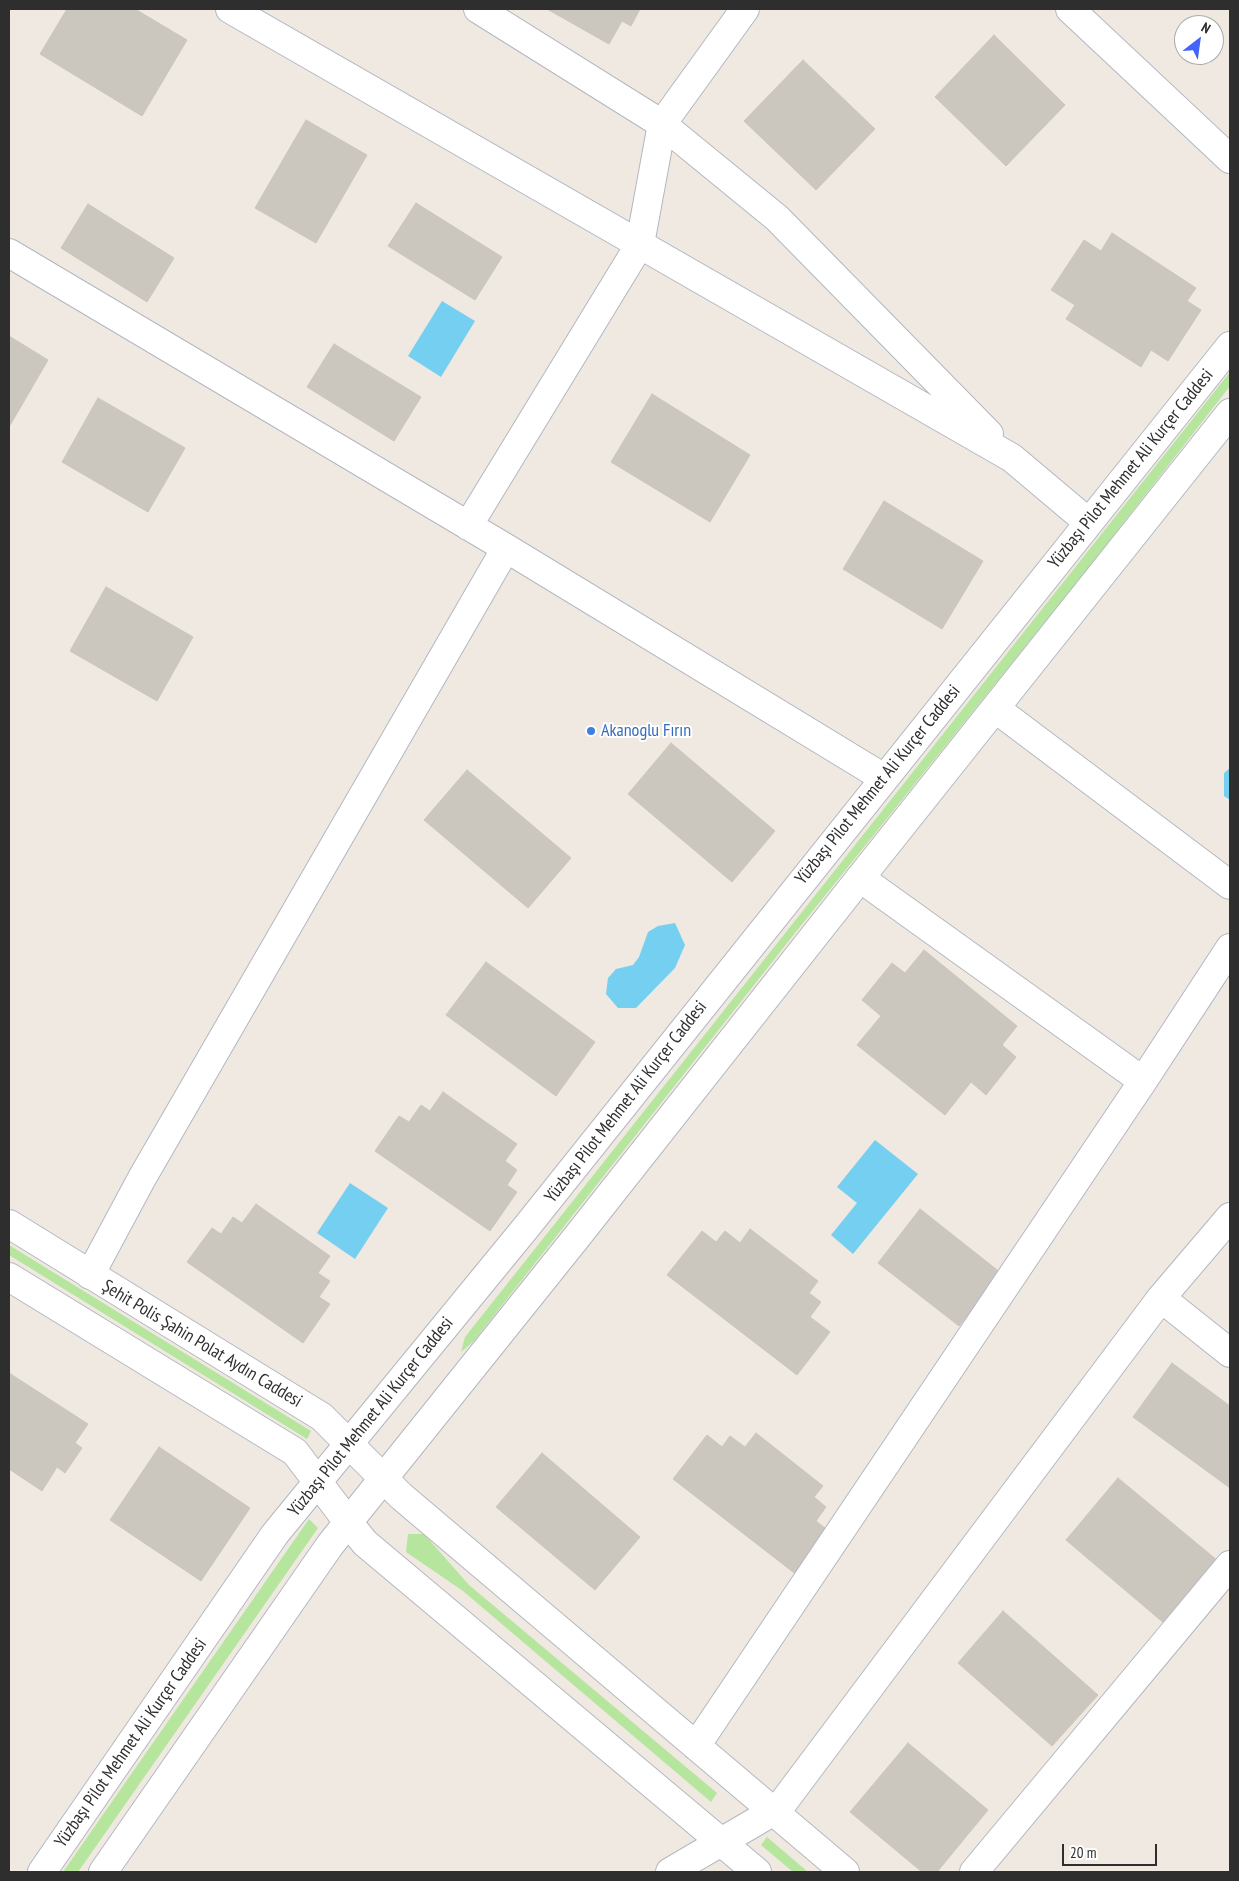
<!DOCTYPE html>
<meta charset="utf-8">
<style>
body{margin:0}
#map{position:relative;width:1239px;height:1881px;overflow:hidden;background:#efe9e1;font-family:"PT Sans Narrow",sans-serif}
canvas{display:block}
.frame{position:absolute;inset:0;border:10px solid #2e2e2e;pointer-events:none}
.north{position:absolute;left:1174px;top:15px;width:50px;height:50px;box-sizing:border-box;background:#fff;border:1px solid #ababab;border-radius:50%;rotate:30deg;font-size:14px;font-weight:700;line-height:20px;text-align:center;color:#2e2e2e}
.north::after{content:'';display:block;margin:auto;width:18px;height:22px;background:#4264fb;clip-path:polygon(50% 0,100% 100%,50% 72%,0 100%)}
.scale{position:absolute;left:1062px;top:1844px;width:95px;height:22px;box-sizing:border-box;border:2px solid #2e2e2e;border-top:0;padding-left:6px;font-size:15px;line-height:18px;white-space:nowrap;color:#2e2e2e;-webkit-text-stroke:4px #fff;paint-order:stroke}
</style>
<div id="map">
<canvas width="1239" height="1881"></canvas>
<div class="frame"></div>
<div class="north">N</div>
<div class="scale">20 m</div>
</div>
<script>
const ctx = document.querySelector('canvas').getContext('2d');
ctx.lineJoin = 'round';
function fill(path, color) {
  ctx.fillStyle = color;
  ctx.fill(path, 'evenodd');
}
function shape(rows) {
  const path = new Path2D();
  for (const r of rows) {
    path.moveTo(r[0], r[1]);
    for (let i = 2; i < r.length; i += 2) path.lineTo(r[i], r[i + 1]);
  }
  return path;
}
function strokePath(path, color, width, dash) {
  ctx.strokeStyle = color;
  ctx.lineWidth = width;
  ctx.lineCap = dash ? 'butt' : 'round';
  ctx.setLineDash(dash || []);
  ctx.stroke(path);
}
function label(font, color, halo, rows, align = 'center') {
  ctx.font = font + ' "PT Sans Narrow",sans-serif';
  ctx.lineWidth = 4;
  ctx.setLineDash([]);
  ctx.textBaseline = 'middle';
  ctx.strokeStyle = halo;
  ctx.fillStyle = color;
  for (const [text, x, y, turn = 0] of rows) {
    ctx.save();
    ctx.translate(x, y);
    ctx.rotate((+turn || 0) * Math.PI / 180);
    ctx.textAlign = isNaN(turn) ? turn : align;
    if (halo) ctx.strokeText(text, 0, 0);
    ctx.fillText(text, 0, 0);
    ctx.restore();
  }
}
fill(shape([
 [1230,372,1230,386,1093,562,795,933,473,1342,461,1352,465,1337],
 [9,1245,311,1431,307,1439,9,1255],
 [309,1519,318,1528,78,1872,63,1872],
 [408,1534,424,1534,469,1585,717,1793,711,1802,463,1591,406,1552],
 [767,1837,808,1872,793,1872,761,1845]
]), '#b6e59e');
fill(shape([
 [442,301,475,321,441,377,408,356],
 [1230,768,1230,800,1224,796,1224,773],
 [675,923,685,945,675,968,636,1008,618,1008,606,994,608,978,616,969,633,965,639,957,648,932,658,926],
 [875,1140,918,1174,853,1254,831,1235,857,1203,837,1187],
 [350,1183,388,1208,355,1259,317,1233]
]), '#75cff0');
const building = shape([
 [67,9,135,9,187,40,142,116,40,54,67,9],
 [547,9,640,9,631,26,622,21,609,44,547,9],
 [994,35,1065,105,1006,166,935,97,994,35],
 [803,60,875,129,816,190,744,121,803,60],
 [306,120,367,155,316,243,255,208,306,120],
 [416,203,502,257,475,300,388,246,416,203],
 [88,204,174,258,147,302,61,248,88,204],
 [1112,233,1196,288,1187,301,1201,310,1168,361,1151,350,1141,367,1066,319,1075,305,1051,290,1084,240,1101,251,1112,233],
 [9,336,48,360,9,427,9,336],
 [334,344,421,397,394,441,307,387,334,344],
 [652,394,750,455,710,522,611,462,652,394],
 [98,398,185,448,148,512,62,462,98,398],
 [884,501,983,561,942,629,843,569,884,501],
 [106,587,193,637,157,701,70,651,106,587],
 [671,743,775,831,732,882,628,794,671,743],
 [467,770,571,858,528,908,424,820,467,770],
 [924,950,1017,1026,1002,1045,1016,1057,986,1095,971,1082,945,1115,857,1045,881,1016,862,1000,892,963,905,973,924,950],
 [486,962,595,1042,556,1096,446,1015,486,962],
 [443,1092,517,1144,505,1161,517,1170,507,1185,517,1192,490,1231,375,1151,399,1116,409,1122,421,1105,430,1111,443,1092],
 [256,1204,330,1256,318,1273,330,1281,319,1297,330,1304,303,1343,187,1262,212,1228,221,1234,233,1217,242,1223,256,1204],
 [920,1209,1001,1273,959,1326,878,1263,920,1209],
 [750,1229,818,1281,809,1293,821,1302,810,1317,830,1332,797,1375,667,1275,702,1231,716,1242,725,1231,740,1243,750,1229],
 [1172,1363,1230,1406,1230,1488,1133,1417,1172,1363],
 [9,1373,88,1424,75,1443,82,1448,65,1473,57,1467,42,1491,9,1469,9,1373],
 [756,1433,823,1486,814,1497,826,1507,816,1521,835,1536,802,1579,673,1479,707,1435,722,1447,730,1436,745,1447,756,1433],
 [159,1447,250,1508,201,1581,110,1520,159,1447],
 [542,1453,640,1537,595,1590,496,1507,542,1453],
 [1118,1478,1218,1561,1165,1624,1066,1540,1118,1478],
 [1003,1611,1098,1695,1052,1746,958,1663,1003,1611],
 [908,1743,988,1810,937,1872,922,1872,850,1812,908,1743]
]);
fill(building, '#cbc7bf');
strokePath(building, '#cbc5ba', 1);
const minor = shape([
 [230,9,1012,458,1088,522],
 [478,9,662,124,777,218,989,434],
 [9,253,506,548,884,778],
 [468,526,640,244,662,124,745,9],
 [996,709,1230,885],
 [860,878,1143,1081],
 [90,1275,142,1178,506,548],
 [1161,1298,1230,1353],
 [383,1478,401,1496,845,1872],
 [348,1522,365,1543,757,1872],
 [696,1746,1143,1081,1230,948],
 [670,1872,779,1808,1161,1298,1230,1217],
 [974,1872,1230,1565]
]);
const tertiary = shape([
 [1070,9,1230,159]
]);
const secondary = shape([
 [9,1224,322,1417,383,1478],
 [9,1277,295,1452,348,1522],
 [42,1872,275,1534,528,1225,1230,346],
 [103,1872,330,1545,576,1238,860,878,1230,413]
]);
strokePath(minor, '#b4b7c1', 30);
strokePath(tertiary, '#b4b7c1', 30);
strokePath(secondary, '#b4b7c1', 30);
strokePath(minor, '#fff', 28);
strokePath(tertiary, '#fff', 28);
strokePath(secondary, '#fff', 28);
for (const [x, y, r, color] of [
 [591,731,5,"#3f7fe0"]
]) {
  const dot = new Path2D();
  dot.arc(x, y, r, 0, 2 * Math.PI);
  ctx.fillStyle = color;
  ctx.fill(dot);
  strokePath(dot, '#fff', 2);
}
label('18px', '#2e2e2e', '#fff', [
 ["Yüzbaşı Pilot Mehmet Ali Kurçer Caddesi",1131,469,-51],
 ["Yüzbaşı Pilot Mehmet Ali Kurçer Caddesi",878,785,-51],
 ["Yüzbaşı Pilot Mehmet Ali Kurçer Caddesi",626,1102,-52],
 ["Şehit Polis Şahin Polat Aydın Caddesi",202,1344,31],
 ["Yüzbaşı Pilot Mehmet Ali Kurçer Caddesi",371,1417,-51],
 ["Yüzbaşı Pilot Mehmet Ali Kurçer Caddesi",131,1743,-55]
]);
label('18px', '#366cbe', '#fff', [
 ["Akanoglu Fırın",601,731]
], 'left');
</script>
